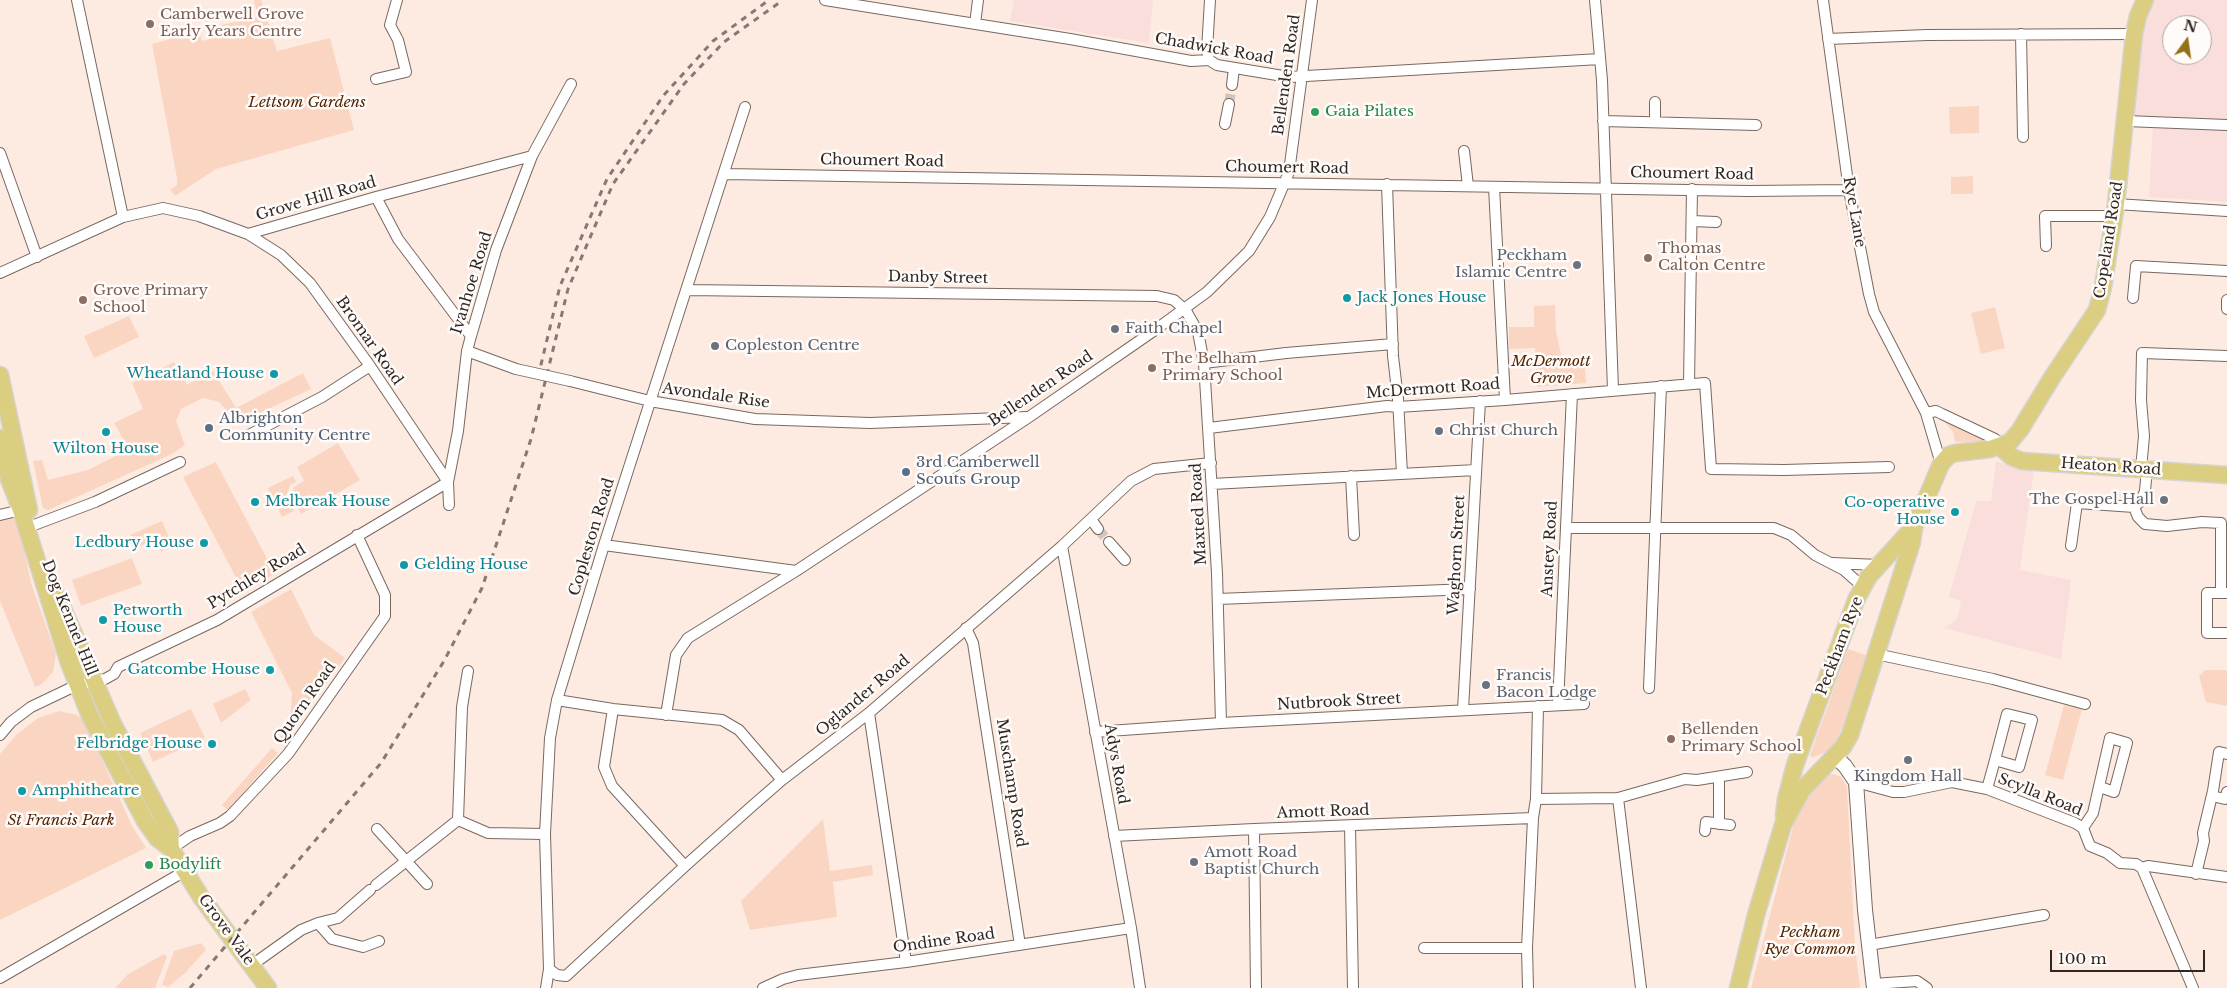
<!DOCTYPE html>
<style>
body{margin:0}
#map{position:relative;width:2227px;height:988px;overflow:hidden;background:#fdebe1;font-family:"Libre Baskerville",serif}
canvas{display:block}
.north{position:absolute;left:2162px;top:15px;width:50px;height:50px;box-sizing:border-box;background:#fffbf9;border:1px solid #aba6a4;border-radius:50%;rotate:14deg;font-size:14px;font-weight:700;line-height:20px;text-align:center;color:#2e2724}
.north::after{content:'';display:block;margin:auto;width:18px;height:22px;background:#927117;clip-path:polygon(50% 0,100% 100%,50% 72%,0 100%)}
.scale{position:absolute;left:2050px;top:950px;width:155px;height:22px;box-sizing:border-box;border:2px solid #2e2724;border-top:0;padding-left:6px;font-size:15px;line-height:18px;white-space:nowrap;color:#2e2724;-webkit-text-stroke:4px #fffbf9;paint-order:stroke}
</style>
<div id="map">
<canvas width="2227" height="988"></canvas>
<div class="north">N</div>
<div class="scale">100 m</div>
</div>
<script>
const ctx = document.querySelector('canvas').getContext('2d');
ctx.lineJoin = 'round';
function fill(path, color) {
  ctx.fillStyle = color;
  ctx.fill(path, 'evenodd');
}
function shape(rows) {
  const path = new Path2D();
  for (const r of rows) {
    path.moveTo(r[0], r[1]);
    for (let i = 2; i < r.length; i += 2) path.lineTo(r[i], r[i + 1]);
  }
  return path;
}
function strokePath(path, color, width, dash) {
  ctx.strokeStyle = color;
  ctx.lineWidth = width;
  ctx.lineCap = dash ? 'butt' : 'round';
  ctx.setLineDash(dash || []);
  ctx.stroke(path);
}
function label(font, color, halo, rows, align = 'center') {
  ctx.font = font + ' "Libre Baskerville",serif';
  ctx.lineWidth = 5;
  ctx.setLineDash([]);
  ctx.textBaseline = 'middle';
  ctx.strokeStyle = halo;
  ctx.fillStyle = color;
  for (const [text, x, y, turn = 0] of rows) {
    ctx.save();
    ctx.translate(x, y);
    ctx.rotate((+turn || 0) * Math.PI / 180);
    ctx.textAlign = isNaN(turn) ? turn : align;
    if (halo) ctx.strokeText(text, 0, 0);
    ctx.fillText(text, 0, 0);
    ctx.restore();
  }
}
fill(shape([
 [1014,0,1153,0,1149,43,1010,21],
 [2145,0,2227,0,2227,202,2149,197,2153,122,2126,121],
 [2172,25,2202,25,2202,55,2172,55],
 [1996,462,2034,468,2020,570,2071,580,2061,659,1944,628,1957,619,1961,601,1949,597,1976,501,1991,501]
]), '#f9dedc');
fill(shape([
 [254,0,261,0,277,51,330,38,354,130,216,169,175,196,170,190,177,185,177,178,152,44,199,31,202,41,213,38,212,27,258,17],
 [1979,106,1979,133,1950,134,1949,107],
 [1973,176,1973,194,1951,194,1951,177],
 [1555,305,1556,331,1562,359,1584,357,1586,383,1537,387,1535,348,1509,349,1509,327,1534,327,1534,306],
 [1995,307,2005,348,1981,354,1971,313],
 [129,316,139,337,94,358,84,336],
 [174,362,187,385,213,371,236,408,303,373,311,389,238,423,219,402,203,398,181,409,176,421,185,445,172,454,48,510,43,508,33,461,42,460,48,480,88,470,129,449,114,423,143,409,132,383],
 [1942,419,1991,441,1955,442,1953,432],
 [338,443,360,480,301,514,292,497,294,487,304,481,297,467],
 [216,462,275,574,243,591,183,477],
 [293,476,296,482,290,485,287,496,294,511,282,517,268,488],
 [17,516,31,583,56,654,53,672,42,684,35,687,0,601,0,521],
 [162,521,173,546,161,552,155,540,136,548,130,535],
 [132,558,142,584,81,606,72,580],
 [291,589,314,635,345,658,284,742,280,737,290,725,292,693,251,612],
 [1848,649,1866,655,1844,725,1837,740,1827,751,1812,758,1810,755],
 [2205,670,2227,670,2227,706,2206,702,2199,676],
 [245,689,251,700,221,723,213,704],
 [2064,705,2082,709,2063,780,2045,775],
 [191,709,205,738,153,762,140,733],
 [59,711,77,715,86,724,132,826,146,848,0,920,0,754,17,734,38,718],
 [272,748,278,753,228,810,222,805],
 [1834,774,1841,777,1847,787,1855,946,1860,988,1751,988,1794,823,1803,800,1824,776],
 [823,819,830,871,872,865,873,875,833,882,837,917,750,930,741,901],
 [201,943,206,950,185,973,168,987,162,985,174,951],
 [164,954,167,957,155,988,115,988,128,974]
]), '#fad6c2');
strokePath(shape([
 [1229,104,1232,85],
 [1098,529,1109,542]
]), '#d4c4bb', 10, [10, 5]);
const street = shape([
 [77,0,123,217],
 [825,0,1070,39,1191,61,1209,60,1217,65,1289,77,1600,59],
 [1595,0,1602,80,1613,390],
 [1823,0,1849,190,1869,294,1874,312,1926,413,1941,464],
 [975,24,978,0],
 [2021,34,2023,137],
 [1828,39,1927,35,2134,34],
 [1209,60,1207,50,1210,0],
 [376,79,406,72,398,40,390,25,397,0],
 [1232,85,1234,68],
 [1603,121,1756,125],
 [2126,121,2227,125],
 [1655,122,1655,102],
 [1225,124,1229,104],
 [1464,151,1468,186],
 [0,153,37,257],
 [724,174,1749,191,1849,190],
 [1387,184,1393,356,1398,399,1402,474],
 [1494,187,1505,400],
 [376,197,398,239,471,336],
 [2116,204,2227,211],
 [1692,221,1716,222],
 [248,234,281,255,310,283,370,366,448,482],
 [2046,246,2045,216,2115,216],
 [0,273,123,217,163,208,199,216,248,234,376,197,532,156],
 [687,290,1157,296,1174,300,1184,309],
 [2133,298,2136,266,2227,271],
 [1185,309,1198,332,1204,363,1217,573,1221,723],
 [2227,309,2227,300],
 [467,351,516,369],
 [1204,363,1286,353,1393,344],
 [570,381,650,401,755,419,870,423,1027,417],
 [1689,384,1692,189],
 [1926,413,1936,411,1942,414,1995,439,2000,447],
 [1209,428,1387,406,1398,407,1505,400,1705,383,1711,469,1784,470,1889,467],
 [249,435,322,397,370,366],
 [2141,469,2144,436,2141,400,2142,353,2227,356],
 [2147,469,2145,491,2141,501,2134,507,2138,517,2145,524,2167,526,2202,522,2221,523,2221,593],
 [1351,476,1354,535],
 [1212,484,1476,470],
 [449,505,448,482,458,431,467,351,471,336,496,250,532,156,571,84],
 [0,515,21,510],
 [1091,519,1098,529],
 [26,528,95,502,180,462],
 [1566,528,1774,528,1791,535,1815,555,1844,570,1862,586],
 [1109,542,1125,560],
 [604,545,796,571],
 [1062,546,1131,928,1140,988],
 [2071,546,2077,503,2134,507],
 [1832,563,1879,565],
 [2227,593,2207,593,2207,633,2227,633],
 [1218,599,1470,589],
 [966,628,973,643,1020,945],
 [1876,654,1993,679,2085,704],
 [1649,688,1661,386],
 [557,700,613,709,722,720,739,730,782,780],
 [1558,705,1572,394],
 [613,709,604,767,612,786,685,866],
 [1463,710,1480,401],
 [869,713,906,962],
 [666,715,676,655,688,638,796,571,1029,417,1155,330,1207,292,1249,251,1270,217,1289,172,1312,0],
 [1095,732,1221,723,1584,704],
 [0,735,11,722,31,707,77,685,105,679,114,674,118,667,217,620,448,482],
 [1719,777,1719,824],
 [1856,782,1893,792,1904,792,1952,782,1987,789,2075,823,2083,828,2090,846,2107,853,2120,863,2136,864,2142,868,2148,866,2227,877],
 [1987,789,1995,760,2019,767,2032,720,2007,714,1995,760],
 [2212,796,2225,799,2227,792],
 [1618,798,1641,988],
 [1536,799,1618,798,1685,779,1697,780,1747,772],
 [458,820,488,833,545,834],
 [1350,826,1353,988],
 [2083,828,2093,813,2110,738,2127,743,2114,792,2100,787],
 [377,829,427,884],
 [1254,829,1256,988],
 [1705,831,1706,822,1730,825],
 [1114,836,1254,829,1533,818],
 [171,849,190,836,220,823,230,816,288,754,385,616,385,595,357,535],
 [2142,868,2193,988],
 [2196,874,2204,841,2203,833,2213,791,2219,752,2227,754],
 [376,885,458,820,462,707,468,671],
 [318,923,338,918,370,890],
 [1869,945,2044,915],
 [1424,948,1527,948],
 [252,965,301,930,318,923,332,939,363,947,379,941],
 [549,969,557,975,566,976,685,866,751,807,782,780,869,713,1062,546,1131,481,1154,469,1211,463],
 [0,978,185,871],
 [1873,984,1917,981,1927,988],
 [546,988,549,969,545,834,550,738,557,700,604,545,745,107],
 [763,988,783,979,798,975,906,962,1131,928],
 [1528,988,1527,948,1533,818,1536,799,1538,706]
]);
const secondary = shape([
 [1835,756,1845,766,1856,782,1865,910,1874,988]
]);
const primary = shape([
 [0,375,29,510],
 [0,438,9,479,21,510,69,663,90,716,145,821,157,838,171,849,201,897,268,988],
 [2000,447,2012,457,2022,461,2227,475],
 [57,595,113,724,170,832,171,849],
 [1784,816,1786,799,1795,765,1856,600,1869,576,1913,528],
 [1738,988,1756,915,1783,825,1802,790,1843,747,1850,735,1912,542,1914,527,1941,464,1949,455,1956,453,1990,449,2010,442,2020,430,2053,376,2097,310,2103,287,2116,204,2134,34,2138,16,2145,0]
]);
strokePath(street, '#786960', 12);
strokePath(secondary, '#786960', 16);
strokePath(primary, '#d5d4d3', 19);
strokePath(street, '#fff', 10);
strokePath(secondary, '#fff', 14);
strokePath(primary, '#dcce81', 16);
strokePath(shape([
 [538,377,560,286,607,179,663,96,713,41,769,0],
 [190,988,381,763,444,661,482,588,531,439,568,289,613,184,684,84,724,42,783,0]
]), '#847973', 3, [6, 6]);
const streetBridge = shape([
 [516,369,570,381]
]);
strokePath(streetBridge, '#786960', 12, []);
strokePath(streetBridge, '#fff', 10);
for (const [x, y, r, color] of [
 [150,24,5,"#8d6e63"],
 [1315,112,5,"#2e9e5b"],
 [1648,258,5,"#8d6e63"],
 [1577,265,5,"#6b7280"],
 [1347,298,5,"#0f9aa8"],
 [83,300,5,"#8d6e63"],
 [1115,329,5,"#6b7280"],
 [715,346,5,"#6b7280"],
 [1152,368,5,"#8d6e63"],
 [274,374,5,"#0f9aa8"],
 [209,428,5,"#5c6f8a"],
 [1439,431,5,"#6b7280"],
 [106,432,5,"#0f9aa8"],
 [906,472,5,"#5c6f8a"],
 [2164,500,5,"#6b7280"],
 [255,502,5,"#0f9aa8"],
 [1955,512,5,"#0f9aa8"],
 [204,543,5,"#0f9aa8"],
 [404,565,5,"#0f9aa8"],
 [103,620,5,"#0f9aa8"],
 [270,670,5,"#0f9aa8"],
 [1486,685,5,"#6b7280"],
 [1671,739,5,"#8d6e63"],
 [212,744,5,"#0f9aa8"],
 [1908,760,5,"#6b7280"],
 [22,791,5,"#0f9aa8"],
 [1194,862,5,"#6b7280"],
 [149,865,5,"#2e9e5b"]
]) {
  const dot = new Path2D();
  dot.arc(x, y, r, 0, 2 * Math.PI);
  ctx.fillStyle = color;
  ctx.fill(dot);
  strokePath(dot, '#fffbf9', 2);
}
label('15px', '#785e54', '#fffbf9', [
 ["Camberwell Grove",160,15],
 ["Early Years Centre",160,32],
 ["Thomas",1658,249],
 ["Calton Centre",1658,266],
 ["Grove Primary",93,291],
 ["School",93,308],
 ["The Belham",1162,359],
 ["Primary School",1162,376],
 ["Bellenden",1681,730],
 ["Primary School",1681,747]
], 'left');
label('15px', '#2e2724', '#fffbf9', [
 ["Chadwick Road",1214,49,10],
 ["Bellenden Road",1287,75,-82],
 ["Choumert Road",882,161,1],
 ["Choumert Road",1287,168,1],
 ["Choumert Road",1692,174,1],
 ["Grove Hill Road",316,199,-16],
 ["Rye Lane",1854,212,80],
 ["Copeland Road",2109,240,-81],
 ["Danby Street",938,278,1],
 ["Ivanhoe Road",472,283,-73],
 ["Bromar Road",369,341,55],
 ["Bellenden Road",1041,389,-34],
 ["McDermott Road",1433,389,-4],
 ["Avondale Rise",716,396,8],
 ["Heaton Road",2111,467,4],
 ["Maxted Road",1199,514,-93],
 ["Copleston Road",592,537,-73],
 ["Anstey Road",1550,549,-87],
 ["Waghorn Street",1457,555,-87],
 ["Pytchley Road",257,577,-31],
 ["Dog Kennel Hill",69,618,68],
 ["Peckham Rye",1840,646,-69],
 ["Oglander Road",863,696,-40],
 ["Nutbrook Street",1339,702,-3],
 ["Quorn Road",305,703,-55],
 ["Adys Road",1116,764,80],
 ["Muschamp Road",1011,783,81],
 ["Scylla Road",2040,795,22],
 ["Amott Road",1323,812,-2],
 ["Grove Vale",226,930,54],
 ["Ondine Road",944,941,-8]
]);
label('italic 15px', '#542504', '#fffbf9', [
 ["Lettsom Gardens",307,103],
 ["McDermott",1551,362],
 ["Grove",1551,379],
 ["St Francis Park",61,821],
 ["Peckham",1810,933],
 ["Rye Common",1810,950]
]);
label('15px', '#27864d', '#fffbf9', [
 ["Gaia Pilates",1325,112],
 ["Bodylift",159,865]
], 'left');
label('15px', '#5b616d', '#fffbf9', [
 ["Peckham",1567,256,"right"],
 ["Islamic Centre",1567,273,"right"],
 ["Faith Chapel",1125,329],
 ["Copleston Centre",725,346],
 ["Christ Church",1449,431],
 ["The Gospel Hall",2154,500,"right"],
 ["Francis",1496,676],
 ["Bacon Lodge",1496,693],
 ["Kingdom Hall",1908,777,"center"],
 ["Amott Road",1204,853],
 ["Baptist Church",1204,870]
], 'left');
label('15px', '#0d838f', '#fffbf9', [
 ["Jack Jones House",1357,298],
 ["Wheatland House",264,374,"right"],
 ["Wilton House",106,449,"center"],
 ["Melbreak House",265,502],
 ["Co-operative",1945,503,"right"],
 ["House",1945,520,"right"],
 ["Ledbury House",194,543,"right"],
 ["Gelding House",414,565],
 ["Petworth",113,611],
 ["House",113,628],
 ["Gatcombe House",260,670,"right"],
 ["Felbridge House",202,744,"right"],
 ["Amphitheatre",32,791]
], 'left');
label('15px', '#4e5e75', '#fffbf9', [
 ["Albrighton",219,419],
 ["Community Centre",219,436],
 ["3rd Camberwell",916,463],
 ["Scouts Group",916,480]
], 'left');
</script>
